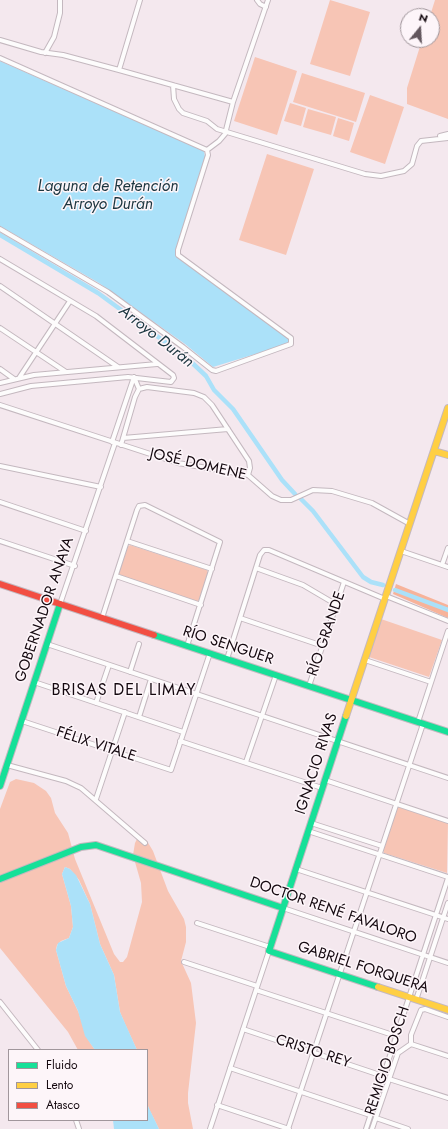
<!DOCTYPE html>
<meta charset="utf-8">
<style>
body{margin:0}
#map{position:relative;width:448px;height:1129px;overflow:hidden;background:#f4e8ee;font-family:Jost,sans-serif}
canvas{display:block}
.legend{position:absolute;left:8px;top:1049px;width:140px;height:72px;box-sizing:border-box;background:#fdf5f9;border:1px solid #a0969b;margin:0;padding:5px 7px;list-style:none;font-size:12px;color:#14080f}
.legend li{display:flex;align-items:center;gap:8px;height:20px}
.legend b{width:20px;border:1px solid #a0969b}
.north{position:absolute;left:400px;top:8px;width:40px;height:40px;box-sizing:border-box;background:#fdf5f9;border:1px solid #a0969b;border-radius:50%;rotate:18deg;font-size:11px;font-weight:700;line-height:16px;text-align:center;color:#14080f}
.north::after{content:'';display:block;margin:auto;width:14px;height:18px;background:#62565d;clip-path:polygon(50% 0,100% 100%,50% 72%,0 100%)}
</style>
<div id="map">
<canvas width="448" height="1129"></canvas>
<ul class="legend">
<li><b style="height:5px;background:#16e098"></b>Fluido</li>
<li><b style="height:5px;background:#ffcf43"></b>Lento</li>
<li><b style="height:5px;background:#f24e42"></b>Atasco</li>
</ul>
<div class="north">N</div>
</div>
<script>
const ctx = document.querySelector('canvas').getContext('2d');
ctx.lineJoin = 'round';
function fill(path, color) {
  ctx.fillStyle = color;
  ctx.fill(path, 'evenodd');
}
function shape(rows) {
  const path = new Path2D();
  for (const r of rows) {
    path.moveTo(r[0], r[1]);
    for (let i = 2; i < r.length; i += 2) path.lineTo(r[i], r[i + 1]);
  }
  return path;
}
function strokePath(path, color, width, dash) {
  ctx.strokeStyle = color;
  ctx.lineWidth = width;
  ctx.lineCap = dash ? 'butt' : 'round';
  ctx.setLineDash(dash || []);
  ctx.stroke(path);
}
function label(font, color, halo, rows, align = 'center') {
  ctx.font = font + ' Jost,sans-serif';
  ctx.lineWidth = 3;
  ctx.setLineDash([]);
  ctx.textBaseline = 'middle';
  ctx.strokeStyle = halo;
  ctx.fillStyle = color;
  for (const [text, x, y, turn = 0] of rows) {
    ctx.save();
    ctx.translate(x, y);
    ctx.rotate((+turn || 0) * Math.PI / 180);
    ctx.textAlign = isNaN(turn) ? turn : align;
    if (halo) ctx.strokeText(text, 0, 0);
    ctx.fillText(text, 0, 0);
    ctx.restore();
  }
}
fill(shape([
 [330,0,370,12,350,76,310,64],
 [435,0,448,0,448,119,407,104,407,88,422,40,432,40,432,16,430,16],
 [255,57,297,71,277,135,234,121],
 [302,73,365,93,356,122,293,102],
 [370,95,404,107,385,164,350,152],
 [290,103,306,108,301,126,284,121],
 [308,109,336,117,331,135,303,127],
 [338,118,354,123,349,141,333,136],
 [267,154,314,169,286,255,239,240],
 [130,545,207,570,208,573,199,600,196,602,120,576,118,573,127,547],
 [381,619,442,640,429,677,369,657],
 [16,779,34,783,46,791,51,798,55,813,68,833,75,859,114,954,120,962,123,962,127,957,142,902,141,883,133,855,135,843,137,839,143,838,147,841,153,851,168,891,184,919,186,927,186,942,181,961,191,983,196,1023,188,1093,188,1103,193,1129,159,1129,150,1111,147,1104,147,1050,137,1050,125,1024,120,1012,114,975,100,944,90,904,79,880,70,869,65,867,62,874,71,906,73,927,69,938,61,941,57,945,56,950,66,986,78,1011,89,1041,95,1050,78,1050,68,1032,0,948,0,809,10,782],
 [398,807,448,823,447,873,384,853,383,849]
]), '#f7c5b5');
fill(shape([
 [396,584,448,605,448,618,393,594]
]), '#f7b39a');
fill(shape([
 [0,61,204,151,205,157,175,254,290,340,288,344,213,367,185,344,99,283,0,226],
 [65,867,70,869,76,875,90,904,100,944,114,975,120,1012,137,1050,95,1050,85,1036,78,1011,66,986,56,950,58,943,69,938,73,927,71,906,62,874],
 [147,1104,159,1129,114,1129,113,1120,147,1120]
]), '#abe1f9');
strokePath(shape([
 [0,235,98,293,187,358,206,376,214,390,233,409,282,480,295,494],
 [299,497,313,511,363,577,371,582,383,585],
 [395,590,448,610]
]), '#abe1f9', 4.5);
const street = shape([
 [257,0,260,4,266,7],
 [0,40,41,52,63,55,119,70,233,102],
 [45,53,54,37,60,13,60,0],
 [0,58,207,150,208,155,178,250,178,255,291,338,291,344,216,371,212,370,183,347,108,292,0,229],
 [119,70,140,0],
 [173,85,174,99,179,109,183,113,207,121,217,129,365,174,381,176,404,171,412,164,417,146,421,141,448,138],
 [440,136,448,134],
 [207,150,219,141,225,134,233,102,268,0],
 [0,259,96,316,173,375,174,378,171,382,128,377,31,386,0,394],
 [0,286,118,367],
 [0,328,66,372],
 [0,369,14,379],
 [134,377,139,389],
 [19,378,70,301],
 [0,383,34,375,157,364],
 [0,405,178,463,248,475,272,496,281,500,291,500,313,490,332,491,372,503,410,524],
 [123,438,228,429],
 [112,442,134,377],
 [121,445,135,397,139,389,147,387,194,393,204,397,212,405,249,461,250,468,248,475],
 [0,466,101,487],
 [0,502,86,531],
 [0,541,75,566],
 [127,541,212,569],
 [401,551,448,567],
 [442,565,448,548],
 [256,568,303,585,337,605],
 [116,576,201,605],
 [386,596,448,621],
 [60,604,115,443],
 [102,618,137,510,139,506,145,505,220,542,187,646],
 [240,618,323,646],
 [47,644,448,778],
 [227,659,260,555,264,550,269,550,385,599],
 [365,660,431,682],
 [130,672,139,644],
 [34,682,183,732],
 [309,686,344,582],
 [96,703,109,665],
 [139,717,151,679],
 [22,721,171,770,210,653],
 [418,722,448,631],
 [180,741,322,788],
 [246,762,276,675],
 [7,765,66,781,81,788,145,843],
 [325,780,448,821],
 [96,799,125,712],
 [311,823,382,846],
 [308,831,448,877],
 [296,869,448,919],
 [283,908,448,963],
 [197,923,270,947],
 [184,962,257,986],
 [256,990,396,1036],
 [416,1000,448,903],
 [0,1002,38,1050],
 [243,1029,383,1076],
 [411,1044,411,1035,421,1010,425,1009,448,1017],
 [411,1044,448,1056],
 [230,1068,370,1115],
 [389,1079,448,1098],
 [217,1105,289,1129],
 [376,1118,408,1129],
 [76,1120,79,1129],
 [210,1129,269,951],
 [288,1129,423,724],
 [366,1129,448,878],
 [372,1129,398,1053,411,1044]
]);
const fast = shape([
 [154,635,448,732],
 [346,716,269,951,378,987],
 [0,786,60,604],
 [0,879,81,847,96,845,283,908]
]);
const slow = shape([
 [434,451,448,455],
 [346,716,448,408],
 [378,987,448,1010]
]);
const jam = shape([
 [0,584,154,635]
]);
strokePath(street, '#c4b8bf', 6);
strokePath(fast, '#c4b8bf', 8);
strokePath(slow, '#c4b8bf', 8);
strokePath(jam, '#c4b8bf', 8);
strokePath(street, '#fdfcfc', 4);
strokePath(fast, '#16e098', 6);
strokePath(slow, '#ffcf43', 6);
strokePath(jam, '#f24e42', 6);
label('15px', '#14080f', '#fdf5f9', [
 ["JOSÉ DOMENE",198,465,13],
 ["GOBERNADOR ANAYA",45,610,-71],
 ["RÍO GRANDE",327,634,-71],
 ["RÍO SENGUER",228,646,18],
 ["FÉLIX VITALE",96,745,18],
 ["IGNACIO RIVAS",317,764,-72],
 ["DOCTOR RENÉ FAVALORO",333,911,19],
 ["GABRIEL FORQUERA",363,968,18],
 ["CRISTO REY",313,1052,18],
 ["REMIGIO BOSCH",388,1061,-72]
]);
label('italic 16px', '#1c3640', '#fdf5f9', [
 ["Laguna de Retención",108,187],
 ["Arroyo Durán",108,205],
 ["Arroyo Durán",156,337,38]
]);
ctx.letterSpacing = '1px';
label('16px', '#14080f', '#fdf5f9', [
 ["BRISAS DEL LIMAY",124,691]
]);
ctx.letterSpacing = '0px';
</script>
